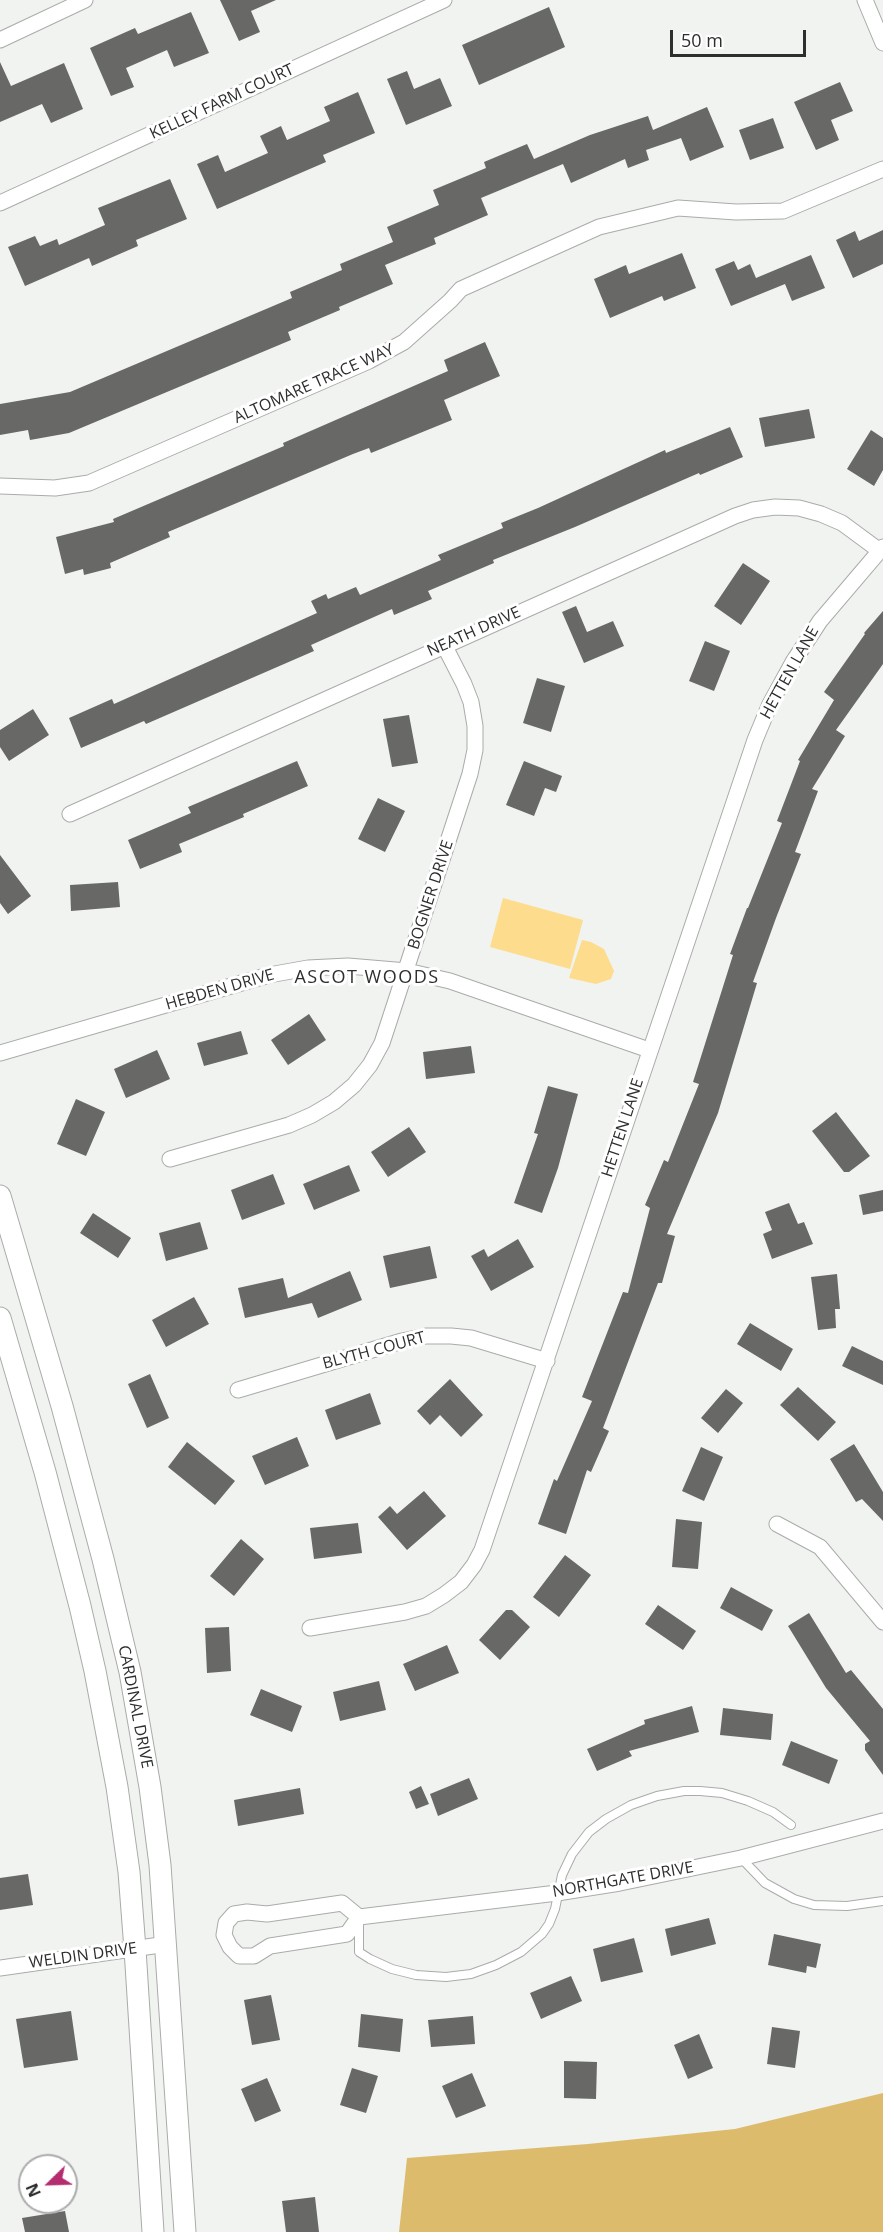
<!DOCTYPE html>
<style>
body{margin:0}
#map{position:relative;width:883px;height:2232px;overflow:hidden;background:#f0f3f0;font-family:"Open Sans",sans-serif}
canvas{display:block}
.north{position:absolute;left:18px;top:2154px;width:60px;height:60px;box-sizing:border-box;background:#fff;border:2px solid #abacab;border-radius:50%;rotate:247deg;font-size:16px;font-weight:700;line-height:24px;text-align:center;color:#2d2f2e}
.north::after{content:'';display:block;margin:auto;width:21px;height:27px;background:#b42d70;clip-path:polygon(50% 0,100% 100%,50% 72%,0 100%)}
.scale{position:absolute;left:670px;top:30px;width:136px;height:27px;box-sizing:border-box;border:3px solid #2d2f2e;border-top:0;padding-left:8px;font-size:18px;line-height:21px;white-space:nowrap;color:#2d2f2e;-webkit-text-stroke:4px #fff;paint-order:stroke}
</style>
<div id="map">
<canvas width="883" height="2232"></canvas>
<div class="north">N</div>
<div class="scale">50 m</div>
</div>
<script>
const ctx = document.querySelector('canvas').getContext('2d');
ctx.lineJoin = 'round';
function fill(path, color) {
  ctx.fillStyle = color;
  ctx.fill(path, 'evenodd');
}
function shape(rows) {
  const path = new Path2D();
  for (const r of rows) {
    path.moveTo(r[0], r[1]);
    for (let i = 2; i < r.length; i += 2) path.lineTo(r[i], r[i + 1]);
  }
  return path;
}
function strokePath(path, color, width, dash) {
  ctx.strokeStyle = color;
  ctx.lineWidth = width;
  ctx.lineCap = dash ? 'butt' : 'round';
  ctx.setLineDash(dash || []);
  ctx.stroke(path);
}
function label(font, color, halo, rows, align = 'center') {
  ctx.font = font + ' "Open Sans",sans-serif';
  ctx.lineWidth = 6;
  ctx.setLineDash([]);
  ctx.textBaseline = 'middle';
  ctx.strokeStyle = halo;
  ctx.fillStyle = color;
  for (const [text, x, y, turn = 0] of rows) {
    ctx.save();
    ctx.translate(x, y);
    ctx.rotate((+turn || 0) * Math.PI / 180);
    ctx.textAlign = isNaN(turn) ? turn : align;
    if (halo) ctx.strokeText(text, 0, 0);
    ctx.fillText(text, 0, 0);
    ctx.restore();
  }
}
fill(shape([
 [503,898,583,920,570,969,490,947],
 [582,940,591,942,604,949,614,971,611,979,596,984,569,978]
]), '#fddd8d');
fill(shape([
 [883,2093,883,2232,399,2232,407,2158,588,2144,735,2129]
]), '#dcbc6c');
fill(shape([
 [220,0,276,0,251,11,260,32,239,41],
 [549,7,565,47,479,85,462,45],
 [191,12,209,53,174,67,167,50,126,68,134,87,111,96,90,48,135,28,138,34],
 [0,62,11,86,64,63,83,109,51,123,42,104,0,122],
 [407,71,414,89,440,78,452,106,406,125,387,79],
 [840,82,853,111,831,120,839,140,816,150,794,102],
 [358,92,375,133,323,155,326,162,217,209,197,164,218,155,225,172,268,153,260,136,281,126,287,140,330,121,324,107],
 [707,107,724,147,690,161,681,138,646,150,649,160,628,168,625,159,571,183,563,164,481,198,488,215,434,238,436,244,385,265,393,284,339,307,340,310,288,332,291,340,69,433,30,440,28,430,0,435,0,404,70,392,292,298,290,292,342,270,340,264,393,242,387,227,439,205,433,190,486,168,484,162,527,144,534,159,590,135,648,116,653,130],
 [773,118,784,148,750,160,739,130],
 [170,179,187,219,136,240,138,246,92,266,89,258,25,286,8,247,35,236,40,246,57,239,59,245,105,225,98,208],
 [883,230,883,264,853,278,836,240,855,231,859,241],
 [682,253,696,288,664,301,662,296,610,318,594,279,626,265,629,274],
 [811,255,825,288,792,301,785,284,731,306,715,269,734,261,738,270,750,264,756,278],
 [485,342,500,376,444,400,452,420,371,453,369,448,353,454,168,532,170,537,110,563,111,568,84,575,83,569,65,574,56,537,114,522,113,519,284,446,283,443,448,371,444,360],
 [809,409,815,438,765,447,759,418],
 [730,427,743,457,700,475,699,473,575,527,493,560,494,563,428,591,432,599,394,615,392,609,311,645,314,651,146,724,144,721,81,748,69,718,112,699,114,704,317,613,311,601,326,594,328,599,356,587,360,595,441,560,438,555,503,528,501,523,538,508,665,450,666,453],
 [871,430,883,438,883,470,874,486,847,469],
 [743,563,770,581,741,625,714,606],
 [576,606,587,632,613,621,624,646,584,663,562,612],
 [883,611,883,664,836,730,845,736,812,789,818,791,795,852,801,854,776,918,753,982,757,983,718,1113,667,1234,675,1236,662,1283,658,1283,603,1428,609,1431,591,1472,587,1470,566,1534,538,1524,554,1479,557,1481,592,1401,582,1397,623,1292,628,1293,650,1208,645,1205,664,1160,668,1162,699,1084,693,1082,733,955,730,954,747,908,748,908,782,823,777,821,800,761,798,760,834,700,824,692,865,634,864,633],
 [705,641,730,651,714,691,689,681],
 [537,678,565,686,551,732,523,723],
 [33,709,49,735,9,761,0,747,0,730],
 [409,715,418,763,392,767,383,719],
 [297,761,308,786,243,814,244,817,179,844,182,852,140,869,128,840,191,813,188,807],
 [524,761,562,776,556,792,545,788,534,816,506,805],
 [378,798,405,811,385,852,358,839],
 [0,855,31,896,8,914,0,903],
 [118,882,120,907,71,911,70,885],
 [309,1014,326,1040,288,1065,271,1040],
 [241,1031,248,1054,204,1066,197,1043],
 [471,1046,475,1073,426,1079,423,1052],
 [157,1050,170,1079,126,1098,114,1069],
 [548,1086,578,1094,558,1168,542,1213,514,1203,538,1134,534,1133],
 [76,1099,105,1112,86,1156,57,1144],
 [836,1112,870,1156,849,1172,844,1172,812,1131],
 [409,1127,426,1152,388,1177,371,1152],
 [349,1165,360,1191,314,1210,303,1184],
 [273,1174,285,1204,242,1220,231,1190],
 [883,1190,883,1211,863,1215,859,1195],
 [789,1203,798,1224,804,1222,813,1244,772,1259,763,1234,772,1230,765,1212],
 [93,1213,131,1238,118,1258,80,1233],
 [200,1222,208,1249,166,1261,159,1233],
 [518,1239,534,1267,491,1291,471,1256,484,1249,488,1257],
 [430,1246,437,1278,390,1288,383,1256],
 [350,1271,362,1300,318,1318,312,1303,245,1318,238,1288,283,1278,288,1298],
 [837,1274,840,1309,835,1309,836,1328,818,1330,811,1277],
 [194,1297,209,1324,166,1347,152,1320],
 [750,1323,793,1349,781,1371,737,1344],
 [852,1346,883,1361,883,1385,842,1366],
 [150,1374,169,1418,147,1428,128,1384],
 [450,1379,483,1415,461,1437,440,1415,430,1425,417,1411],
 [798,1387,836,1422,818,1441,780,1405],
 [726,1389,743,1403,718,1433,701,1418],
 [370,1393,381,1424,336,1440,325,1410],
 [297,1437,309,1466,265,1485,252,1456],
 [187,1442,235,1481,215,1505,168,1467],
 [854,1444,883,1492,883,1521,862,1499,856,1502,830,1459],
 [701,1447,723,1457,704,1501,682,1491],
 [424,1491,446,1516,407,1550,378,1517,390,1506,397,1514],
 [676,1519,702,1522,698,1569,672,1567],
 [358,1523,362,1553,314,1559,310,1528],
 [241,1539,264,1559,234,1596,210,1576],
 [565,1555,591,1575,559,1617,533,1597],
 [731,1587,773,1610,762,1631,720,1608],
 [658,1605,696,1631,683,1650,645,1624],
 [506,1610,512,1610,530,1627,500,1660,479,1640],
 [809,1613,846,1673,851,1670,883,1709,883,1775,865,1750,865,1744,870,1741,826,1688,788,1626],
 [229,1627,231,1671,207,1673,205,1628],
 [447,1645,459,1673,415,1691,403,1664],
 [379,1681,386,1710,340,1721,333,1692],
 [261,1689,302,1706,292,1732,250,1715],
 [692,1706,699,1732,629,1751,632,1756,597,1771,587,1749,645,1724,644,1720],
 [723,1708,773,1714,771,1740,720,1735],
 [791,1741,838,1760,829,1784,782,1765],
 [469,1778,478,1799,438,1816,430,1794],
 [421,1786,429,1804,416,1809,409,1792],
 [300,1788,304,1814,238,1826,234,1800],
 [28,1874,33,1905,0,1910,0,1878],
 [709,1918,716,1944,671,1956,665,1929],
 [774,1934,821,1944,816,1968,807,1966,806,1973,768,1965],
 [634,1938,643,1972,601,1982,593,1949],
 [571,1976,582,2001,541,2019,530,1993],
 [271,1995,280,2040,252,2045,244,2000],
 [71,2011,78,2060,24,2068,16,2019],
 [361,2014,403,2019,400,2052,358,2047],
 [473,2016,475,2044,431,2047,428,2020],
 [772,2027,800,2031,795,2068,767,2064],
 [699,2034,713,2068,688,2079,674,2045],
 [564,2061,597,2062,596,2099,564,2098],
 [352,2068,378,2076,366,2113,340,2105],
 [472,2073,486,2106,456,2118,442,2086],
 [267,2078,281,2111,255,2122,241,2089],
 [315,2197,319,2232,286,2232,282,2201],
 [65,2211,69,2232,25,2232,22,2218]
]), '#686966');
const service = shape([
 [741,1858,765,1883,794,1899,814,1905,847,1906,883,1901],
 [359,1921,359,1952,370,1959,392,1969,416,1975,446,1977,471,1974,496,1965,521,1952,542,1934,549,1924,555,1909,562,1875,572,1854,589,1832,606,1819,631,1805,657,1796,684,1791,700,1791,722,1793,748,1801,773,1812,791,1825]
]);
const minor = shape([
 [865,0,883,43],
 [0,40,85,0],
 [0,203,444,0],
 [0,486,55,488,89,483,369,361,404,342,450,301,461,289,599,227,678,208,736,212,783,211,883,169],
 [70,814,735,516,753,510,775,507,799,508,821,514,842,523,880,551],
 [0,1053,269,975,308,968,348,966,407,971,450,981,649,1050],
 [170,1159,289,1125,312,1115,334,1102,354,1085,370,1065,382,1043,470,774,475,750,475,726,471,702,464,684,444,645],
 [238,1390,402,1341,426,1336,451,1336,471,1338,547,1361],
 [777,1524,820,1547,883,1622],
 [310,1628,405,1612,426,1606,444,1595,461,1582,474,1565,482,1550,755,740,770,704,793,662,820,621,883,547],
 [359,1917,347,1934,270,1946,254,1956,239,1956,230,1947,224,1935,226,1923,234,1914,247,1912,267,1914,342,1903,359,1917,557,1893,620,1883,741,1858,883,1821],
 [0,1968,167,1944]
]);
const secondary = shape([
 [0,1196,62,1406,103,1559,130,1672,150,1787,160,1865,185,2232],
 [0,1318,45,1472,80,1606,95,1671,117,1787,129,1872,135,1949,153,2232]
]);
strokePath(service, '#a9aca9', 10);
strokePath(minor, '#a9aca9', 17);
strokePath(secondary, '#a9aca9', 23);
strokePath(service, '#fff', 8);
strokePath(minor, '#fff', 15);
strokePath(secondary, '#fff', 21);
label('16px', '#2d2f2e', '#fff', [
 ["KELLEY FARM COURT",222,102,-25],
 ["ALTOMARE TRACE WAY",314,384,-24],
 ["NEATH DRIVE",474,632,-24],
 ["HETTEN LANE",790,673,-61],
 ["BOGNER DRIVE",431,895,-72],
 ["HEBDEN DRIVE",220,990,-16],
 ["HETTEN LANE",623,1128,-72],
 ["BLYTH COURT",374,1351,-15],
 ["CARDINAL DRIVE",135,1707,79],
 ["NORTHGATE DRIVE",623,1880,-10],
 ["WELDIN DRIVE",83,1956,-8]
]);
ctx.letterSpacing = '1.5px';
label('18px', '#2d2f2e', '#fff', [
 ["ASCOT WOODS",367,978]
]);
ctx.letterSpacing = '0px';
</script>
